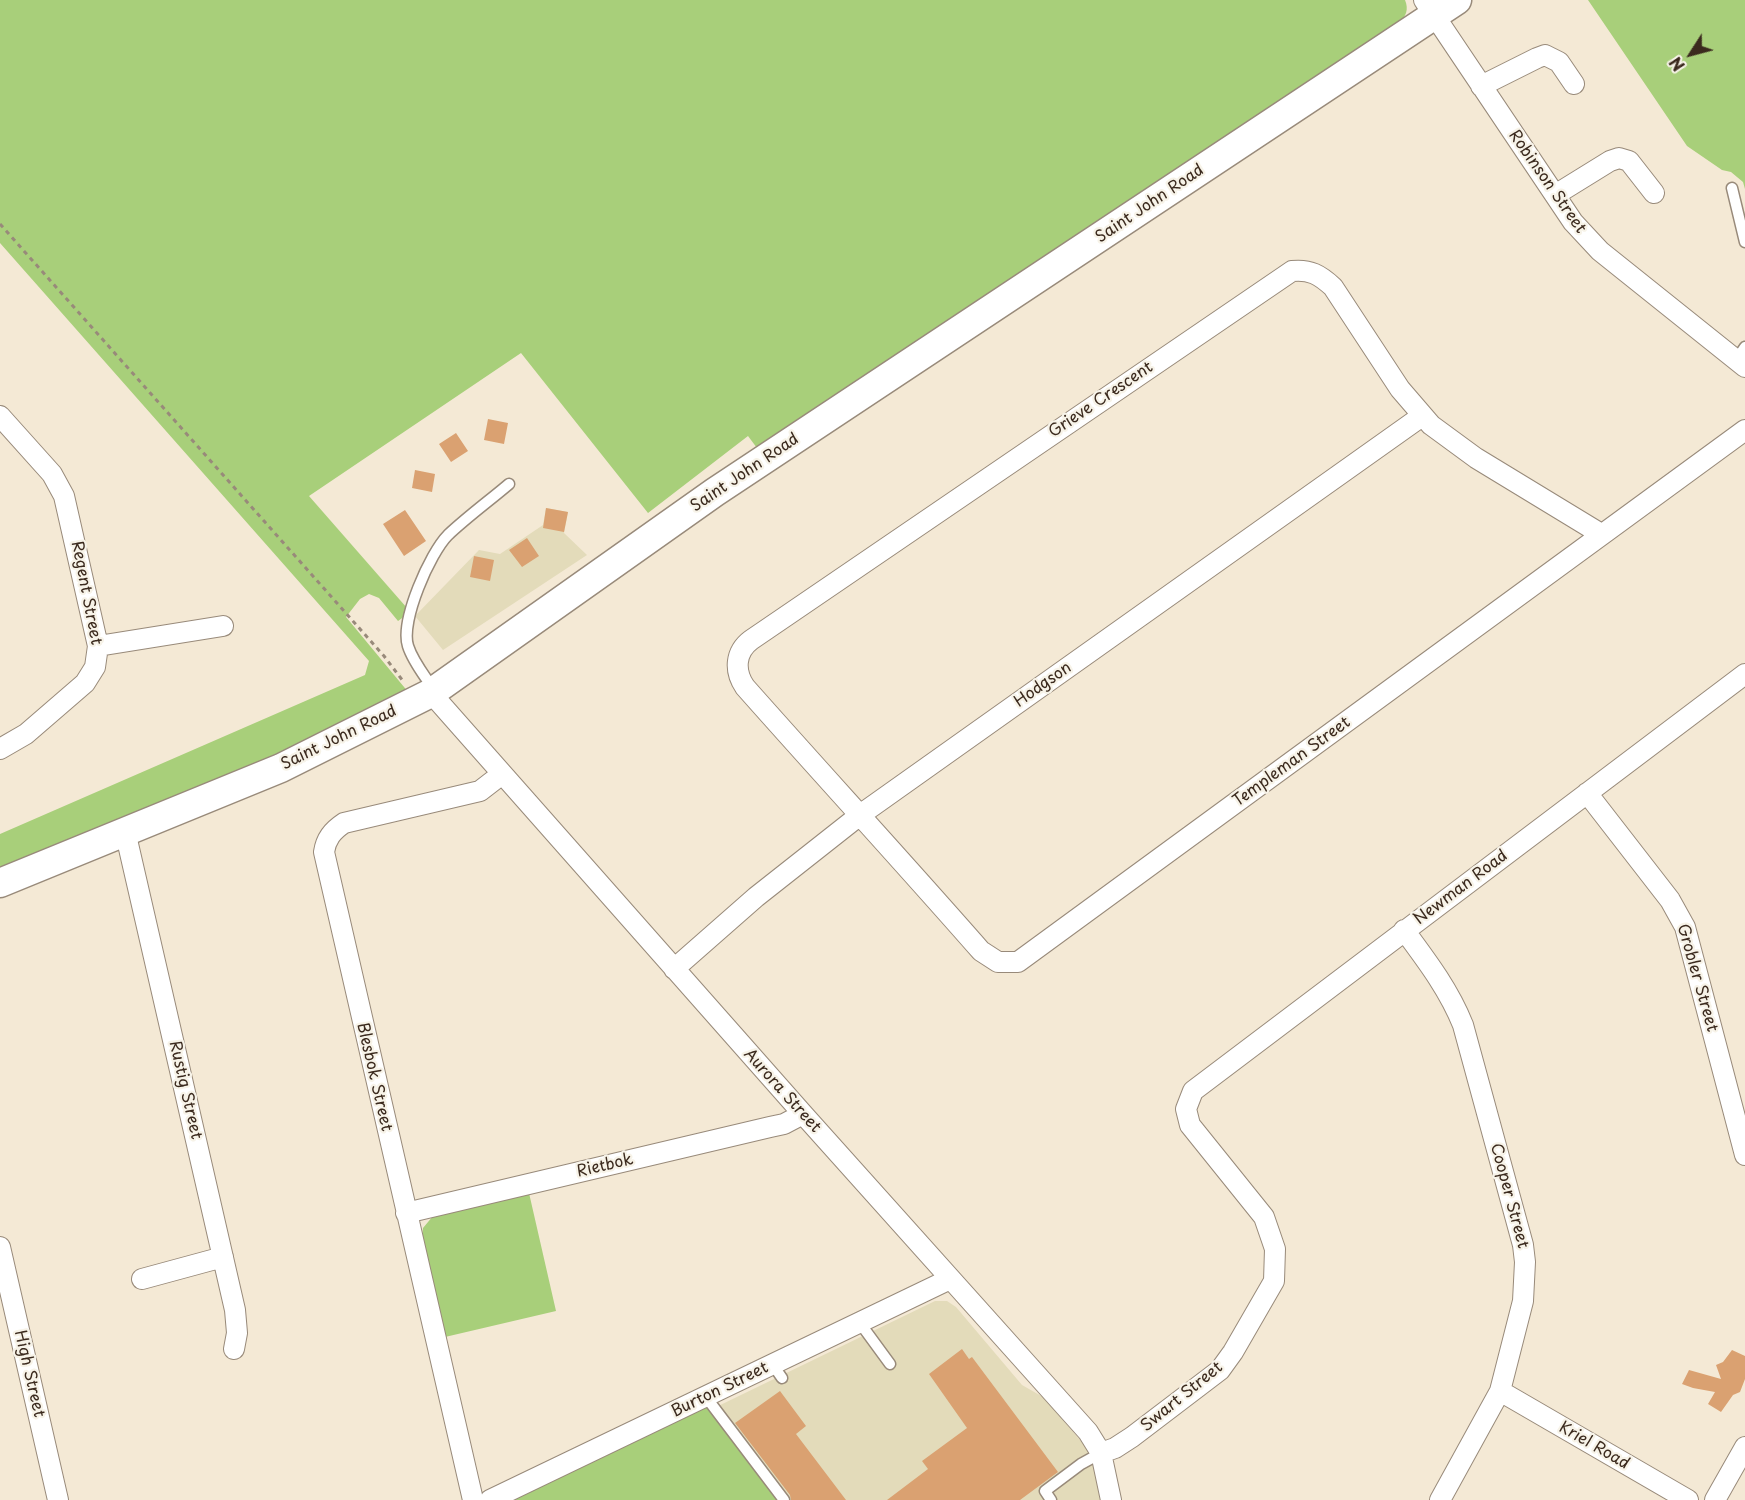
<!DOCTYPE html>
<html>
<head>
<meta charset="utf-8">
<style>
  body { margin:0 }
  #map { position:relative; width:1745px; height:1500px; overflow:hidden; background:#f4e9d5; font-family:"Playpen Sans",sans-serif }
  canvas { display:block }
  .north { position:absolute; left:1661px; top:24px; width:60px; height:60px; -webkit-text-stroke:4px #f7f3e8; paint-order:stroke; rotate:234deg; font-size:16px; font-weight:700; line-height:24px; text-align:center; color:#3b2a1e }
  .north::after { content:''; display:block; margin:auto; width:21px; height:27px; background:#3b2a1e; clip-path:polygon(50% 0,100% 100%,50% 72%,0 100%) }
</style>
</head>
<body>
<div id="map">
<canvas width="1745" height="1500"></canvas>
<div class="north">N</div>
</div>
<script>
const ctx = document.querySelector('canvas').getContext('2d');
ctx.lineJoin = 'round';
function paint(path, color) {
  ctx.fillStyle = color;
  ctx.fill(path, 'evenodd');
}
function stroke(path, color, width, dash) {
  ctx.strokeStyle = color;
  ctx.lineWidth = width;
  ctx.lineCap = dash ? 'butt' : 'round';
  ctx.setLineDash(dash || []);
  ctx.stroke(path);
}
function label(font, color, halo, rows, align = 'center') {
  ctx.font = font + ' "Playpen Sans",sans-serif';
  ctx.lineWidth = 4.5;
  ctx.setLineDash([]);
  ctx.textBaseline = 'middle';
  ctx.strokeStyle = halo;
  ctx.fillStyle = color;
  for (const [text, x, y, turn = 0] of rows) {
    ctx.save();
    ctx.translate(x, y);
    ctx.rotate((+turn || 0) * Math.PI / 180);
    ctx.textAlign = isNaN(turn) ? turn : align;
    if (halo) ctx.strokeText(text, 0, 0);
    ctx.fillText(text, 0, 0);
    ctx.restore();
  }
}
paint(new Path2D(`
  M546,508L568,512L564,533L587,555L443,650L415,616L479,550L500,554L543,525Z
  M935,1301H947L956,1307L1022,1385L1043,1397L1086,1447L1094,1468L1100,1500H777L710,1410Z`), '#e3dbba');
paint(new Path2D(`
  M0,0H1405C1409,10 1406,16 1399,23L760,452L748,436L648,513L521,353L309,496L407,608L405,616L398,621L379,598L369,594L360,599L346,617L409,693L326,735L0,872V834L365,675L369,661L0,243Z
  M1588,0H1745V189L1743,182L1731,172L1722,170L1687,146Z
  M529,1193L556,1311L445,1337L422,1238L423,1228L433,1216Z
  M707,1407L777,1500H512Z`), '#a8cf7a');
paint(new Path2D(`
  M488,419L508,423L504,444L484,440Z
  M456,433L468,451L451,462L439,444Z
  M415,470L435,474L432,492L412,488Z
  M546,508L568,512L564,532L543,528Z
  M405,510L426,541L404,556L383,524Z
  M527,538L539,556L522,567L509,550Z
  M474,556L494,560L490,581L470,577Z
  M962,1349L969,1359L972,1357L1058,1472L1020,1500H887L928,1469L922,1461L967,1428L929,1374Z
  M1732,1350L1745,1356V1379L1740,1392L1733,1395L1721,1412L1708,1404L1715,1392L1693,1388L1682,1384L1689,1370L1721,1379L1716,1365L1723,1362Z
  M780,1391L806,1426L796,1434L846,1500H791L790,1495L735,1423Z`), '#daa171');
const lane = new Path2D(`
  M1732,188L1745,242
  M1736,360L1745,347
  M434,690C425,676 413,662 408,646C400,621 430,553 448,535C467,517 489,501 509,484
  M860,1323L890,1364
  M773,1365L782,1378
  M706,1397L784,1500
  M1051,1500L1045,1491L1081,1464L1101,1453`);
const street = new Path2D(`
  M1424,0L1573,222L1600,251L1745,367
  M1481,86L1537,58L1545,55L1559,62L1574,84
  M1555,195L1610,161L1619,158L1629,161L1654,193
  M0,416L52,474L64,496L98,646L95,667L85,683L26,734L0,749
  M1601,534L1476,458L1431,425L1400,389L1333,287C1320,275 1310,269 1292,271L751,640C735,652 734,671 745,687C823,775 903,862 981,951L998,962H1018L1745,430
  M98,646L223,626
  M431,693L803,1114L1088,1432L1101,1453L1111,1500
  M1587,793L1670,900L1685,927L1745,1155
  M125,831L235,1310L237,1333L234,1349
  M1404,930C1427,961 1449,990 1463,1025L1523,1245L1525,1262L1523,1301L1500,1391L1440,1500
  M674,969L756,897L860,815L1422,416
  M406,1213L770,1127L784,1124L803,1114
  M0,1247L58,1500
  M142,1279L223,1257
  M1500,1391L1688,1500
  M1101,1453L1115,1448L1132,1437L1220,1370L1233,1352L1274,1281L1275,1249L1264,1217L1190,1125L1186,1109L1193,1091L1745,674
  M473,1500L324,852C326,839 332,831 344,823L480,791L502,774
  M490,1500L950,1279
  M1715,1500L1745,1447`);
const secondary = new Path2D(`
  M0,883L281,768L431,693L715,492L1457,0`);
stroke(lane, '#988a7a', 13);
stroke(street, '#988a7a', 22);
stroke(secondary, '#988a7a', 31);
stroke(new Path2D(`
  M0,224L384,656L403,681`), '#988a7a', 3, [4.5, 4.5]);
stroke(lane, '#fff', 10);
stroke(street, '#fff', 20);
stroke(secondary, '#fff', 28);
label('16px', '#3b2a1e', '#f7f3e8', [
  ["Robinson Street",1547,182,55],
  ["Saint John Road",1150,204,-34],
  ["Grieve Crescent",1101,400,-34],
  ["Saint John Road",745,473,-34],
  ["Regent Street",86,593,79],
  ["Hodgson",1043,685,-35],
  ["Saint John Road",339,738,-26],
  ["Templeman Street",1292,762,-36],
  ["Newman Road",1461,888,-37],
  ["Grobler Street",1697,978,74],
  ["Blesbok Street",374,1077,77],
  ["Rustig Street",185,1090,77],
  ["Aurora Street",782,1091,48],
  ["Rietbok",605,1166,-13],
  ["Cooper Street",1509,1196,75],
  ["High Street",29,1374,77],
  ["Burton Street",720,1390,-26],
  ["Swart Street",1182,1397,-39],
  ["Kriel Road",1594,1446,30]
]);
</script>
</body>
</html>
